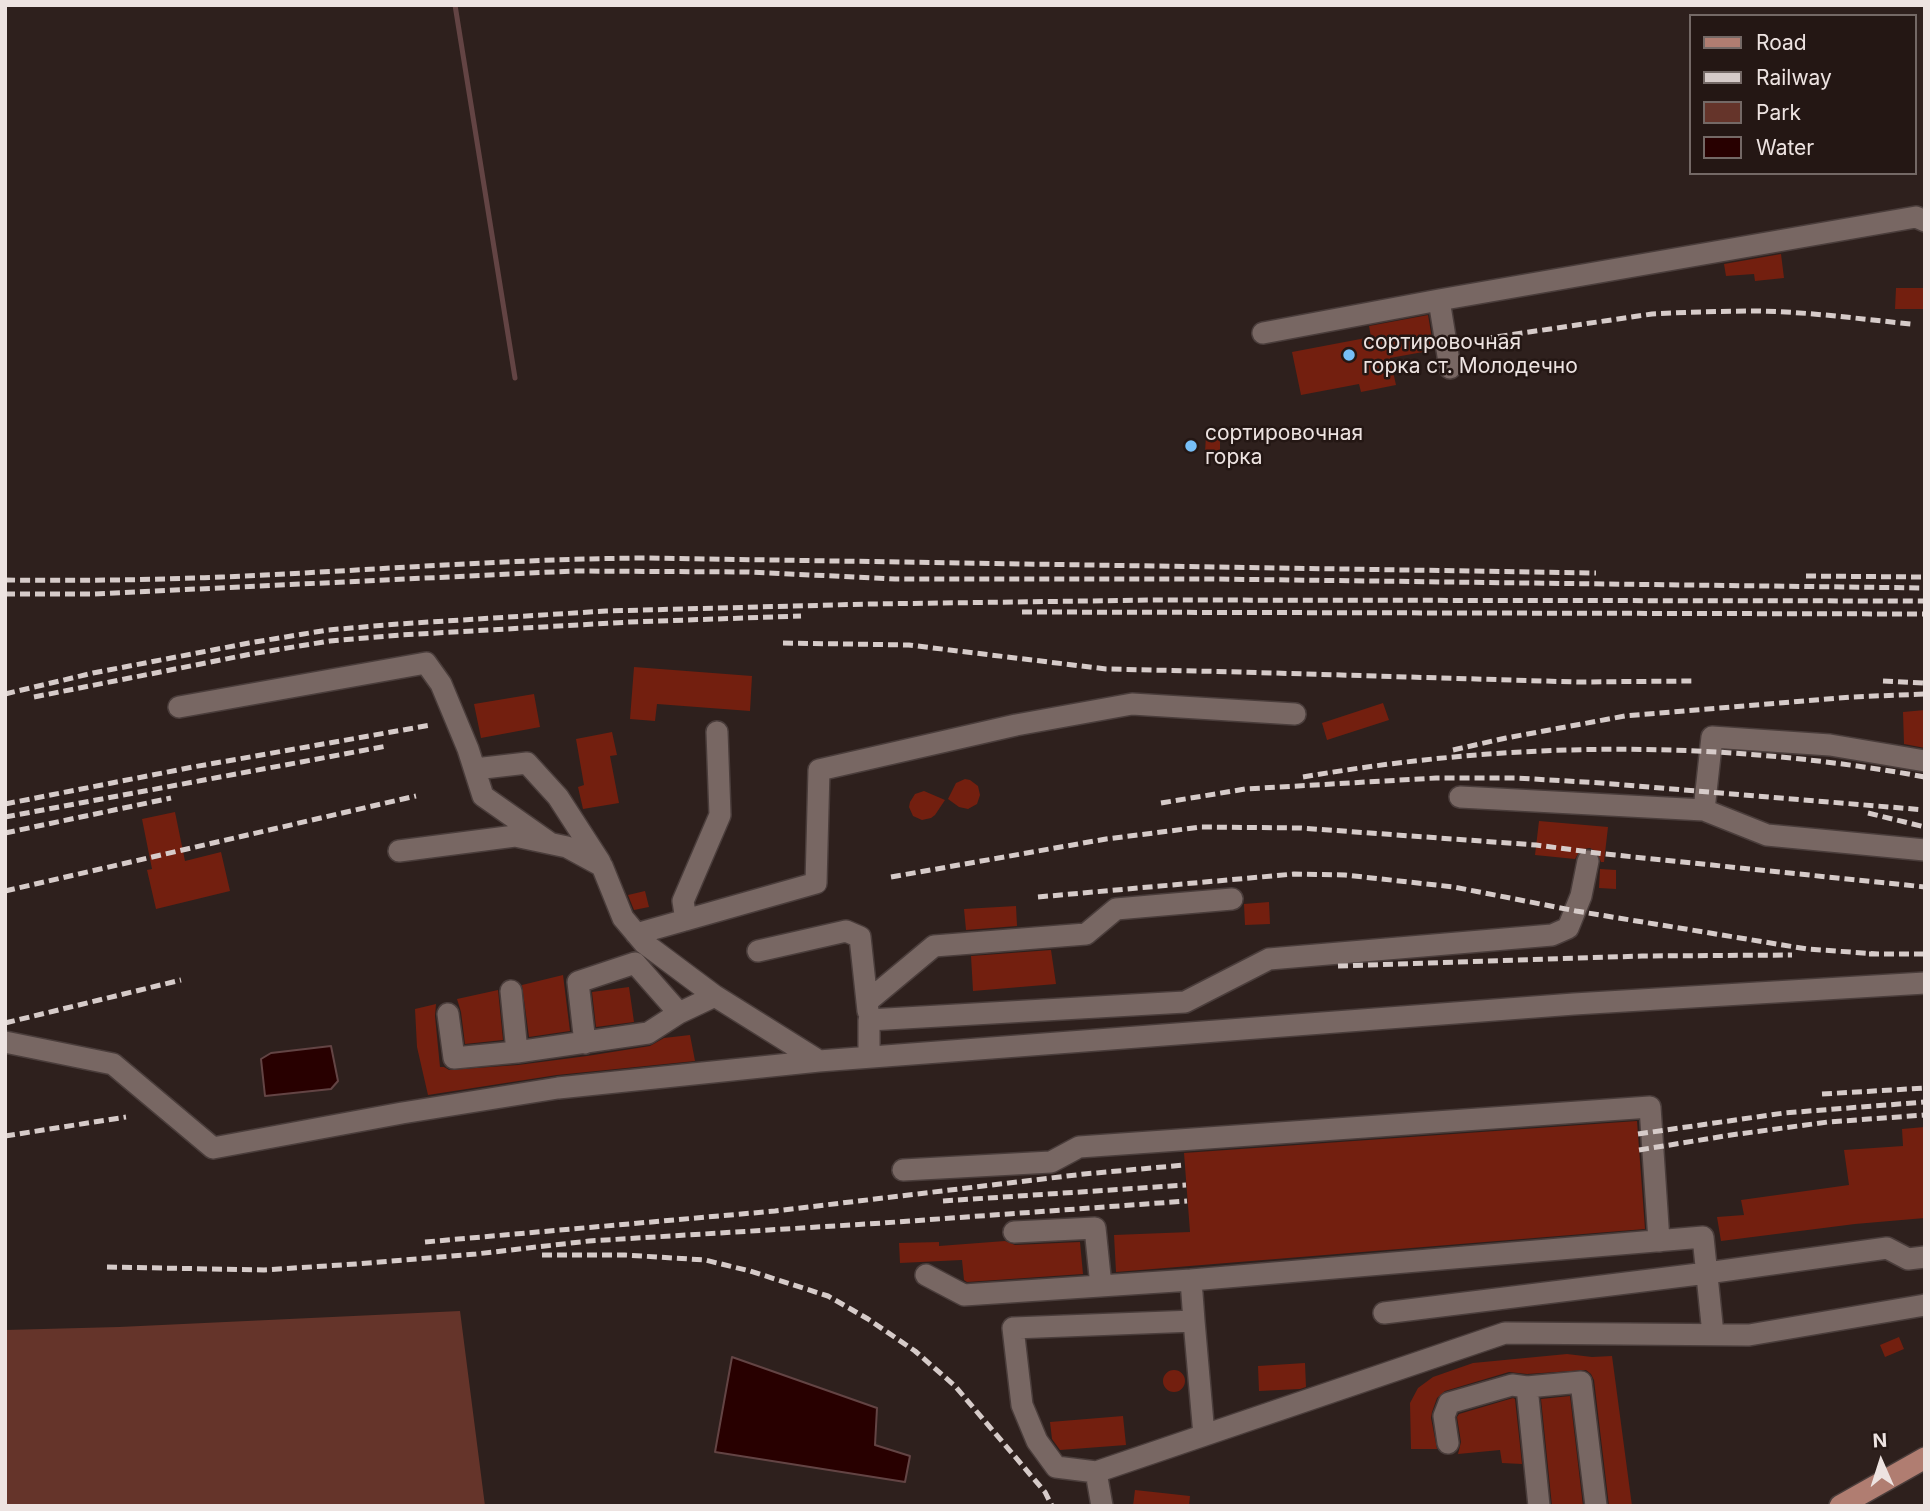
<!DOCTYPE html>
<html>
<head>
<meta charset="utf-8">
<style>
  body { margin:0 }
  #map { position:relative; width:1930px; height:1511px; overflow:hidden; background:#2e201d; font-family:Inter,sans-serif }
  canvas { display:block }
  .frame { position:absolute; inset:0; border:7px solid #ede3e1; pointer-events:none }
  .legend { position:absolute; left:1689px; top:14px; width:228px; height:161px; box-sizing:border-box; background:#241714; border:2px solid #746966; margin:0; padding:9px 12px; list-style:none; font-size:21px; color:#ede3e1 }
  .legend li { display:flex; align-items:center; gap:14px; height:35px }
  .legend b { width:35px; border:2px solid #746966 }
  .north { position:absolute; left:1846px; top:1427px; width:70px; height:70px; -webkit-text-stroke:5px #241714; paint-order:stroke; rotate:357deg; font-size:19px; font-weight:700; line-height:28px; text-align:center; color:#ede3e1 }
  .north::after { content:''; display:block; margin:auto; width:24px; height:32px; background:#ede3e1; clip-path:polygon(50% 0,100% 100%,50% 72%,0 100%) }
</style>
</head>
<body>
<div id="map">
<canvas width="1930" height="1511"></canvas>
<div class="frame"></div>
<ul class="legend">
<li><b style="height:9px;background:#b07d71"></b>Road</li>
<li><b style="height:9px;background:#d6cbc9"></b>Railway</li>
<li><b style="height:19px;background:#65342a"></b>Park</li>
<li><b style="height:19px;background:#280000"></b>Water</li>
</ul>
<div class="north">N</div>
</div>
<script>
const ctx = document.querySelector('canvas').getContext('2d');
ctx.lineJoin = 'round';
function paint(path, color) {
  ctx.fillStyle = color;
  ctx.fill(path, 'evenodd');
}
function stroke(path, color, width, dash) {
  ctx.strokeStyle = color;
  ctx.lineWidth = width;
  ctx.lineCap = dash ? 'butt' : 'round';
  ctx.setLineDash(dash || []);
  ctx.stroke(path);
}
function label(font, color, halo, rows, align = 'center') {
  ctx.font = font + ' Inter,sans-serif';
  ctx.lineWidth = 5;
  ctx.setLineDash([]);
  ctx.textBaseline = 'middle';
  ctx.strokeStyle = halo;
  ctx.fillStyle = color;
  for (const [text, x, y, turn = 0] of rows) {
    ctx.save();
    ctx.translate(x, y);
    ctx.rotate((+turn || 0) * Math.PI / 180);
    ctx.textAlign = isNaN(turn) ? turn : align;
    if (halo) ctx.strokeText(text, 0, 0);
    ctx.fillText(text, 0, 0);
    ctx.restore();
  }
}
paint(new Path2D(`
  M460,1311L485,1506H5V1330L119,1327Z`), '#65342a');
const water = new Path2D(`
  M331,1046L338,1081L331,1089L265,1096L261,1059L271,1053Z
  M732,1357L877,1408L875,1445L910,1456L905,1482L715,1452Z`);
paint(water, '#280000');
stroke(water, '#634444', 2);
stroke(new Path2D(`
  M455,5L515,378`), '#634444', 5);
paint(new Path2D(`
  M1781,254L1784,278L1755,281L1754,274L1726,276L1724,264Z
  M1896,288H1925V309H1895Z
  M1428,315L1434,350L1390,358L1396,385L1361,392L1359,384L1301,395L1292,352L1371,337L1369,326Z
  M1206,435H1220V452L1205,453Z
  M634,667L752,676L750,711L657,704L655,721L630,719Z
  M534,694L540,727L481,738L474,704Z
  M1383,703L1389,720L1327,740L1322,723Z
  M1925,710V748L1904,744L1903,712Z
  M612,732L617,755L610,756L619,803L583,809L578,787L584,785L576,739Z
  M965,779L970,780L978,786L980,795L977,804L968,809L959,807L948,799L956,783Z
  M924,791L945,800L935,815L931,818L922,820L913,816L909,807L910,802L915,794Z
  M175,812L185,861L221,852L230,891L156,909L147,870L152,869L142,819Z
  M1539,821L1608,827L1604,862H1601L1597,852L1590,848L1583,849L1579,852L1575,859L1535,855Z
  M1600,869L1616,870V889L1599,888Z
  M645,891L649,907L634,910L628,895Z
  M1269,902L1270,924L1245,925L1244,904Z
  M1016,906L1017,926L966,930L964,909Z
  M1051,950L1056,984L973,991L971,956Z
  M563,975L570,1031L529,1037L522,985Z
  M629,987L634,1022L596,1027L592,992Z
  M498,990L503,1040L465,1044L461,1012L457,999Z
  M436,1004L435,1016L440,1067H444L449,1070L518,1065L587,1056L650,1046L664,1038L690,1035L695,1061L557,1075L428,1095L417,1047L415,1009Z
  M1637,1121L1645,1229L1116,1272L1114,1235L1190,1232L1184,1153Z
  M1925,1127V1218L1855,1224L1721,1241L1717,1217L1744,1215L1741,1200L1849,1185L1844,1150L1903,1146L1902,1129Z
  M1005,1241L1015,1245L1080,1242L1083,1274L967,1282L964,1280L962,1260L900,1263L899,1243L939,1242V1246Z
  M1899,1337L1904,1349L1885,1357L1880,1345Z
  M1567,1354L1592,1357L1612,1356L1632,1506H1609L1594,1380L1591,1374L1586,1370L1527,1374L1509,1372L1445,1391L1437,1398L1432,1412L1431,1418L1437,1449H1411L1410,1403L1418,1388L1433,1377L1473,1363Z
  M1305,1363L1306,1387L1300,1389L1259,1391L1258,1366Z
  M1163 1381a11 11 0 1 1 22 0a11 11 0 1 1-22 0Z
  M1570,1396L1583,1506H1552L1541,1399Z
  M1513,1398L1515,1399L1522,1464L1502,1463L1500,1450L1458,1454L1461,1442L1457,1417L1459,1414Z
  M1123,1416L1126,1445L1060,1450L1052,1439L1050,1422Z
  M1135,1490L1190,1496L1189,1506H1133Z`), '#731f0f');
const minor = new Path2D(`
  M1439,300L1450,368
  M1263,333L1439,300L1916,217L1925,221
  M179,707L426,663L441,684L468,749L483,796L550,843
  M475,769L527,763L558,797L600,862
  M1460,797L1704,810L1767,835L1925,850
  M1704,810L1712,737L1830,745L1925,761
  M399,851L515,836L567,847L602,866L623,918L644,943L715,996
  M686,920L683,901L720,815L717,732
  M636,934L816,883L819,770L1016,725L1132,704L1295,714
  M758,951L846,931L860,937L868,1011
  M511,991L517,1052
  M868,1001L934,946L1086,934L1116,909L1232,899
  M448,1014L454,1058L517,1052L648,1033L679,1013L715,996L819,1061L1574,1004L1925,983
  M5,1042L113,1064L213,1148L402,1113L558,1088L819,1061
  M585,1043L578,982L635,963L679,1013
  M869,1057V1020L1185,1002L1269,959L1552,935L1568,928L1581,896L1588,861
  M903,1170L1051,1162L1079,1147L1650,1107L1659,1241
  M1014,1232L1095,1228L1101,1286
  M926,1275L964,1295L1191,1280
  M1384,1313L1707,1273L1887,1248L1908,1259L1925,1257
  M1194,1321L1191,1280L1703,1237L1713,1334
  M1527,1387L1539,1506
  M1448,1443L1444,1416L1449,1403L1512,1385L1527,1387L1581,1382L1596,1506
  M1096,1472L1056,1467L1037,1441L1022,1405L1013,1328L1194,1321L1204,1435
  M1102,1506L1096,1472L1505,1333L1749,1335L1925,1305`);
const major = new Path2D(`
  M1840,1506L1925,1458`);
stroke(minor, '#4a3d3b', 24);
stroke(major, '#4a3d3b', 24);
stroke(minor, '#786763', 21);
stroke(major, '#b07d71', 21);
stroke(new Path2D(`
  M1468,341L1652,314C1688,312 1724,311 1760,311C1810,312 1860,319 1911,324
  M1806,576L1925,577
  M5,580C78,581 150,580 222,577C363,571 504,559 646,558L1596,573
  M5,594H93L573,571L749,572L895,579H1211L1925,588
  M1022,612L1925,614
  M783,643L909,645L1106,669L1240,672L1577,682L1692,681
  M1883,681L1925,683
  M5,694L93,673L249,643L328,630L398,624L606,611L871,604L1156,600L1925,601
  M34,697L251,654L330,641L401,635L630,622L801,616
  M1453,750L1506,738L1625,716L1851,697L1925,694
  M1303,777C1512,741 1716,739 1925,777
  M1161,803L1245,789L1436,778H1516L1601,783L1925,810
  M5,804L193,767L431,725
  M1868,813L1925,827
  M5,817L387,746
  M5,833L171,798
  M891,877L1106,839L1201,827L1301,828L1536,845L1605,854L1925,887
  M5,891L416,796
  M1038,897L1294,874L1345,875L1454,887L1576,911L1807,949L1878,954
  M1869,954H1925
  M1338,966L1642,956L1792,955
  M5,1023L181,980
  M1822,1094L1925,1088
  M1638,1134L1784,1113L1925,1102
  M5,1136L126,1117
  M1639,1150L1731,1135L1828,1122L1925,1115
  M943,1201L1186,1185
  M425,1242L775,1211L1084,1174L1185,1165
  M542,1255H625L705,1260L750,1271L828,1296L868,1319L915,1351L955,1386L1045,1492L1052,1506
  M107,1267L264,1270L356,1264L476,1254L589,1241L883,1223L1187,1201`), '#d6cbc9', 5, [10, 5]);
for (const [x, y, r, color] of [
  [1349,355,7,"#77bff7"],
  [1191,446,7,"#77bff7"]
]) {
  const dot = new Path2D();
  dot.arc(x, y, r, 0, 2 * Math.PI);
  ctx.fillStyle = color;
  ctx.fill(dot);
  stroke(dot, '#241714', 2.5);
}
label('21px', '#ede3e1', '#241714', [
  ["сортировочная",1363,343],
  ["горка ст. Молодечно",1363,367],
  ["сортировочная",1205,434],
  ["горка",1205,458]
], 'left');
</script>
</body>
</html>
